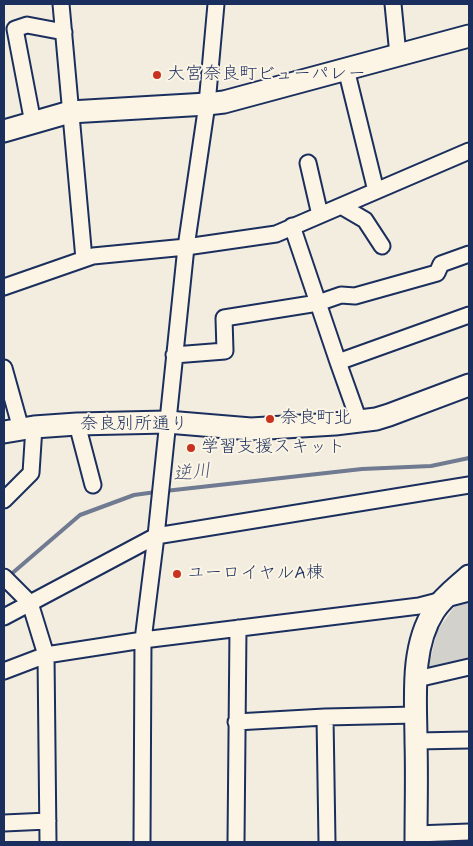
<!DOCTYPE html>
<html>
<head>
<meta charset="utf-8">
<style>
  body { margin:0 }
  #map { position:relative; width:473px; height:846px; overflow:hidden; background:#f3ede0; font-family:Mynerve,sans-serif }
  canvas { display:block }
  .frame { position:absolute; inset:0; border:5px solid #1b2f5e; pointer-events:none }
</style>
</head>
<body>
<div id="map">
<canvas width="473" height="846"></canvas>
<div class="frame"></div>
</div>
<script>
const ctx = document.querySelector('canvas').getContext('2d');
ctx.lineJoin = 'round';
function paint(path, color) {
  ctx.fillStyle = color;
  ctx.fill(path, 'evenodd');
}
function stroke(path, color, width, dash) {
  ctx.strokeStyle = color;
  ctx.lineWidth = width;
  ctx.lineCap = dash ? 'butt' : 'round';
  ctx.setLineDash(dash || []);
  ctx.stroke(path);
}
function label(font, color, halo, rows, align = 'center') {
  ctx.font = font + ' Mynerve,"Klee One",sans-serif';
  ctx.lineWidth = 4;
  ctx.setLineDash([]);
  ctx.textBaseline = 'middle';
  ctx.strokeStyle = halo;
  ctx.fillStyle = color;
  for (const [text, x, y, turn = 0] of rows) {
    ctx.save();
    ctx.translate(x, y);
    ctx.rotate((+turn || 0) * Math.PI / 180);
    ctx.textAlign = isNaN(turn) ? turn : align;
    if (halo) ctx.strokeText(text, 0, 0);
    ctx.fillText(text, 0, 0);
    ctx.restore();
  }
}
paint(new Path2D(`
  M469,601V662L428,670L437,631L455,606Z`), '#d3d1cc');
stroke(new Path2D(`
  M165,491L362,469L431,466L469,458
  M9,576L80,515L134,495L156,492`), '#707a91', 4);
const street = new Path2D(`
  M61,4L84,259
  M393,4L398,55
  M346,69L376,191
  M33,123L15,29L27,25L64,32
  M308,163L320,215
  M341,206L365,220L382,246
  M292,226L338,362L359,421
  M4,287L93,256L186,247L276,234L469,151
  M174,355L225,351L224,318L318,303L341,295L355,296L437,273L441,264L469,254
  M338,362L469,315
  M4,368L21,429
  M77,424L93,485
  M4,500L31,473L34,427
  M4,577L30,603L46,655L48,842
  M4,617L156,536L469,485
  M4,671L46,655L143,640L419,606L469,593
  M417,679L469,667
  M325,717L327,842
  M236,722L325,717L416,715
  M416,741L469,740
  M4,823L48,821
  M416,834L469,832
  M142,842L143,640L156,536L186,247L207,104L216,4
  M236,842L238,628`);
const secondary = new Path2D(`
  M4,131L70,112L207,104L224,102L469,36
  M4,432L34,427L77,424L167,422L251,429L335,424L376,419L389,415L469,385
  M416,842C416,809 417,776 416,742C416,700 410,648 434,611C443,597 457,587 469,576`);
stroke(street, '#1b2f5e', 19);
stroke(secondary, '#1b2f5e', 25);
stroke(street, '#fcf5e5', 15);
stroke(secondary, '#fcf5e5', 21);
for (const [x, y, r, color] of [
  [157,75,5,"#c8321e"],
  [270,419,5,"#c8321e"],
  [191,448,5,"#c8321e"],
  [177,574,5,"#c8321e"]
]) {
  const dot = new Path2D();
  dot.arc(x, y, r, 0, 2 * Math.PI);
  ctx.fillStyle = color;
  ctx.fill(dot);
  stroke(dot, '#fcf5e5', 2);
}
label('18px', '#1b2f5e', '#fcf5e5', [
  ["大宮奈良町ビューパレー",167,75],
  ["奈良町北",280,419],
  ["学習支援スキット",201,448],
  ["ユーロイヤルA棟",187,574]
], 'left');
label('18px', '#1b2f5e', '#fcf5e5', [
  ["奈良別所通り",134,425]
]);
label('italic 19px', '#465478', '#fcf5e5', [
  ["逆川",192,474,-6]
]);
</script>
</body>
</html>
